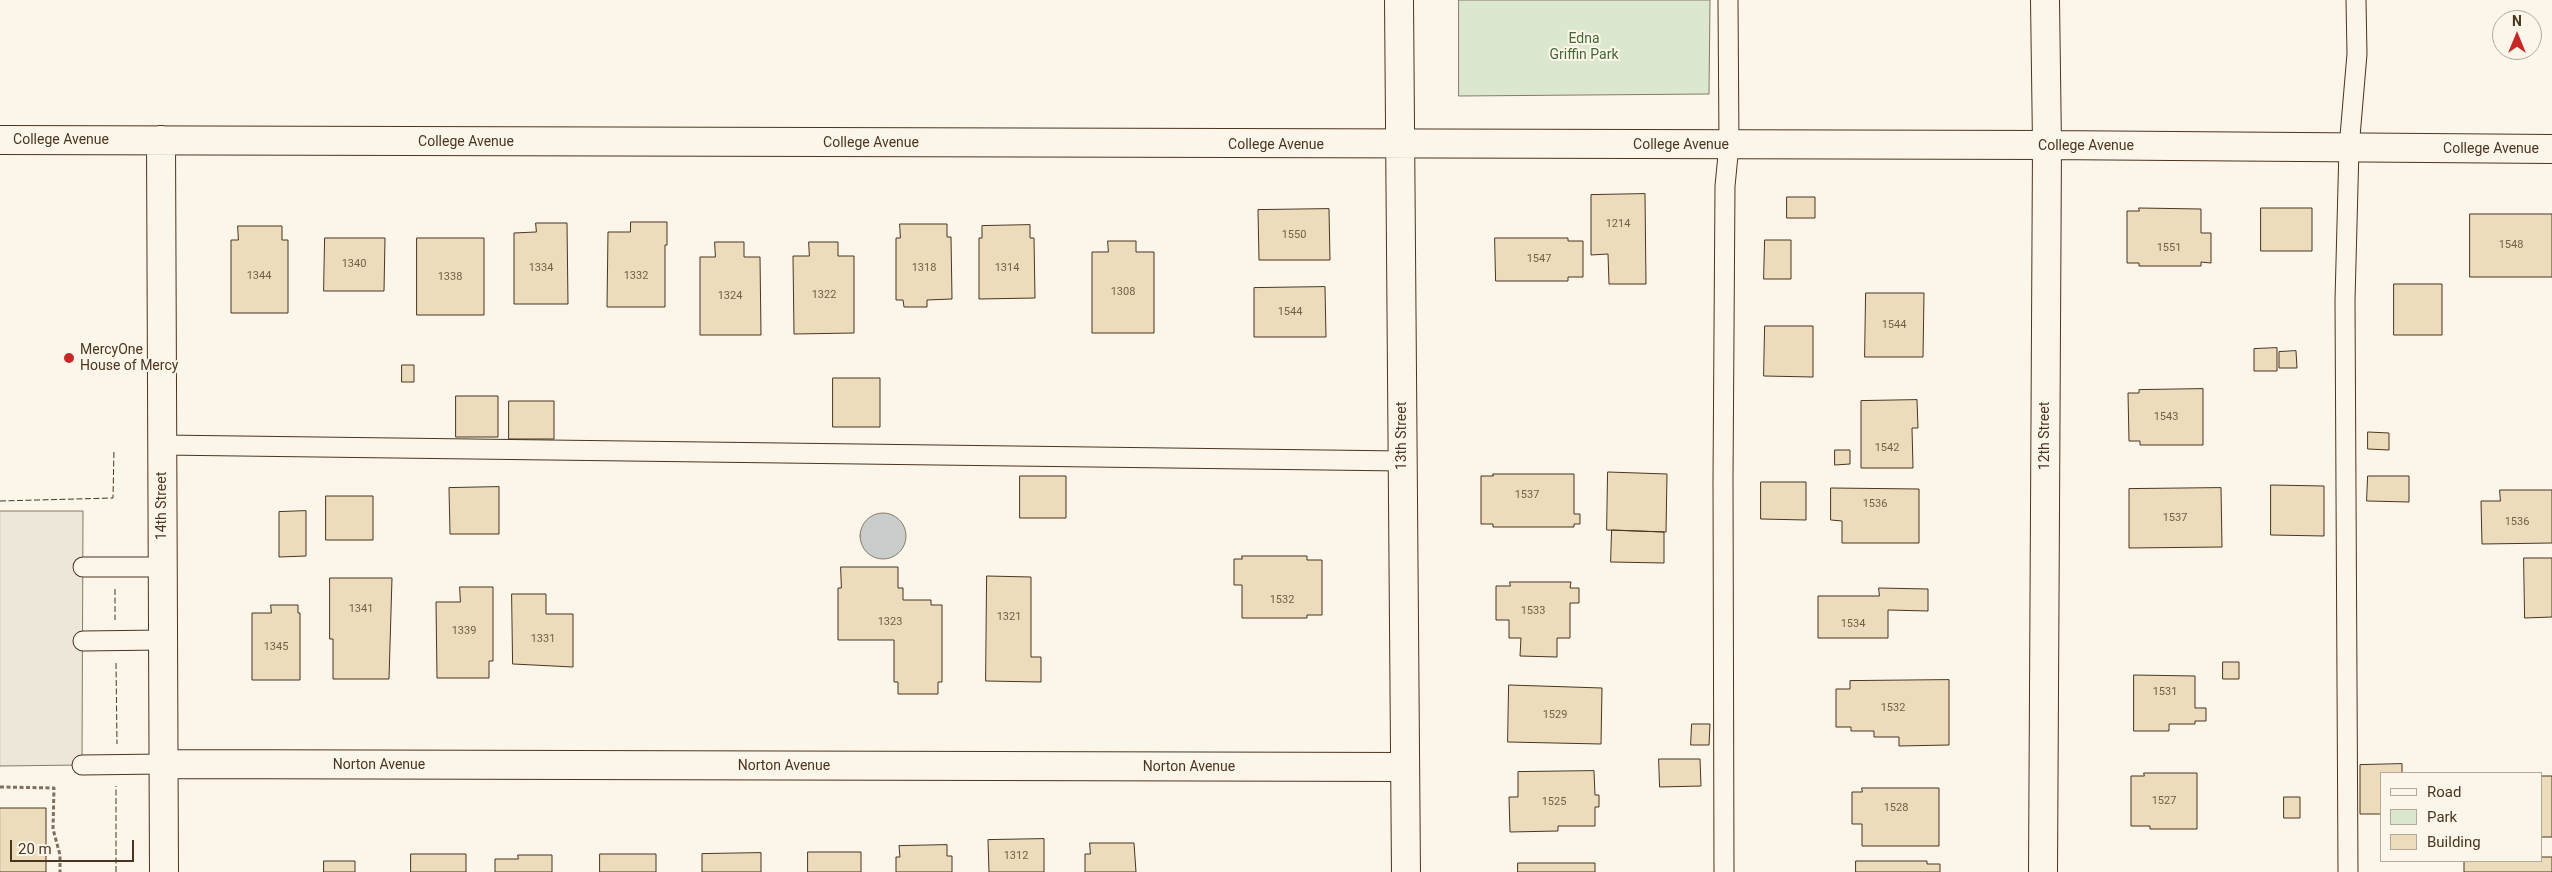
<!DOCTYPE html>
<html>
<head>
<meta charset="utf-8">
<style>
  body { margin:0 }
  #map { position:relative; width:2552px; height:872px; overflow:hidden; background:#fbf6e9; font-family:Roboto,sans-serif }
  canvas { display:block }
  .legend { position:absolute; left:2380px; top:772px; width:162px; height:90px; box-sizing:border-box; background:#fbf6e9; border:1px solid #b4a999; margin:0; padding:6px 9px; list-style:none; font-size:15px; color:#4a3520 }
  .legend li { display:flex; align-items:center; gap:10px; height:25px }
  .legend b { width:25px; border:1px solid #b4a999 }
  .north { position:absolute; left:2492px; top:10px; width:50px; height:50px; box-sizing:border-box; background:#fbf6e9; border:1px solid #b4a999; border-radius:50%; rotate:0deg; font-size:14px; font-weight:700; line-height:20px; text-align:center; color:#4a3520 }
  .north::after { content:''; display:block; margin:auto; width:18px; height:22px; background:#c62828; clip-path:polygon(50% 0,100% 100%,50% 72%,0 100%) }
  .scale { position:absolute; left:10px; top:840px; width:124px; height:22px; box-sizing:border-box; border:2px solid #4a3520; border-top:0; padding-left:6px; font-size:15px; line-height:18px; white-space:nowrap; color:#4a3520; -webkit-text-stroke:4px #fbf6e9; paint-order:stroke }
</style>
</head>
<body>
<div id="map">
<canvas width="2552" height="872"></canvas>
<ul class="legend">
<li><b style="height:6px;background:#fbf6e9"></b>Road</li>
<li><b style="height:14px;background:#dce7d0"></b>Park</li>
<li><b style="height:14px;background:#ecdcbc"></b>Building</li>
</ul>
<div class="north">N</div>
<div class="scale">20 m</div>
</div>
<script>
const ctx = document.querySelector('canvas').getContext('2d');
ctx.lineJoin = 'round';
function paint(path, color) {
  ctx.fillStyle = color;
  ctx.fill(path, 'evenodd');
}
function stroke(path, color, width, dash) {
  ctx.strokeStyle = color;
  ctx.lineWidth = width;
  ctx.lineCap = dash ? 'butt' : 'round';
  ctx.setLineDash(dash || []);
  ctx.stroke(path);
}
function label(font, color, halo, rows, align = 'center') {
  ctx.font = font + ' Roboto,sans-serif';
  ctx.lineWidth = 4;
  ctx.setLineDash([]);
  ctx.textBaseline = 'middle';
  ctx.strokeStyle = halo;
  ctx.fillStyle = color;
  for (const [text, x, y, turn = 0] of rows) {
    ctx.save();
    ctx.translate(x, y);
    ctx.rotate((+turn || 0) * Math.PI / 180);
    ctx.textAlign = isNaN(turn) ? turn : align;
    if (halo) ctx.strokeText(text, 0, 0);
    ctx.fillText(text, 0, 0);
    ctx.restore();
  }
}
const green = new Path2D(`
  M1459,0H1710L1709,94L1459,96Z`);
paint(green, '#dce7d0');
stroke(green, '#887966', 1);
const parking = new Path2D(`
  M0,511H83L82,765L0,766Z`);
paint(parking, '#ede7d9');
stroke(parking, '#887966', 1);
const water = new Path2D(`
  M860 536a23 23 0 1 1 46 0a23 23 0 1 1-46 0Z`);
paint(water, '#c9cecd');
stroke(water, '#887966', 1);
const building = new Path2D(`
  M1645,194L1646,284H1609L1608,254L1591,255V195Z
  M1787,197H1815V218H1787Z
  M2139,208L2201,209V233H2211V263L2201,262V266H2139V263H2127V211H2139Z
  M2261,208H2312V251H2261Z
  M1329,209L1330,260H1259L1258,210Z
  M2470,214H2552V277H2470Z
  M631,222H667V245H665V307H607L608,232H630Z
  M536,223H567L568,304H514V233L536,232Z
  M900,224H947V237H951L952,299L927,300V307H904L903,300H896V238H900Z
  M1030,225V238H1034L1035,298L979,299V238H982V226Z
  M238,226H282V240H288V313H231V240H238Z
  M325,238H385L384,291H324Z
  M417,238H484V315H417Z
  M1495,238H1568V241H1583V277H1568V281H1496Z
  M1765,240H1791V279H1764Z
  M1108,241H1136V252H1154V333H1092V252H1108Z
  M715,242H744V257H760L761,335H700V257H715Z
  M809,242H838V256H854V333L794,334L793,256H809Z
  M2394,284H2442V335H2394Z
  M1325,287L1326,337H1254V288Z
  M1866,293H1924L1923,357H1865Z
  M1765,326H1813V377L1764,376Z
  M2277,348V371H2254V349Z
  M2296,351L2297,368H2279V352Z
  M402,365H414V382H402Z
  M833,378H880V427H833Z
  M2203,389V445H2140V441H2129L2128,393H2139V390Z
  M456,396H498V437H456Z
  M1917,400L1918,428H1912L1913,468H1861V401Z
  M509,401H554V439H509Z
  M2368,432L2389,433V450L2368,449Z
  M1835,450H1850V464L1835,465Z
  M1608,472L1667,474L1666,532L1607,530Z
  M1493,474H1574V514H1580V524H1574V527H1493V524H1481V476H1493Z
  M1020,476H1066V518H1020Z
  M2368,476H2409V502L2367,501Z
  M1761,482H1806V520L1761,519Z
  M2271,485L2324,486V536L2271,535Z
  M499,487V534H450L449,488Z
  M1831,488L1919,489V543H1842V521L1831,520Z
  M2221,488L2222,547L2129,548V489Z
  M2500,490H2552V543L2482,544L2481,501H2500Z
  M326,496H373V540H326Z
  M306,511V556L279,557V512Z
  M1612,530L1664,532V563L1611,562Z
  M1242,556H1307V560H1322V615H1307V618H1242V585H1234V559H1242Z
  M2524,558H2552V617L2525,618Z
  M841,567H898V588H903V600H931V605H942V682H938V694H898V682H894V640H838V588H841Z
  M987,576L1031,577V657H1041V682L986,681Z
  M330,578H392L389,679H333V639H330Z
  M1510,582H1571L1570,588H1579V603H1570V638H1557V657L1520,656L1521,638H1509V620H1496V586H1510Z
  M460,587H493V661H489V678H437L436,602H460Z
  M1879,588L1928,589V611L1888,610V638H1818V596H1879Z
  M512,594H546V614H573V667L513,664Z
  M271,605H298V613H300V680H252V613H271Z
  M2223,662H2239V679H2223Z
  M2134,675L2195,676V708H2206V721H2195V724H2169V731H2134Z
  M1949,680V745L1899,746V737H1874V731H1851V727H1836V689H1850V681Z
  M1509,685L1602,688L1601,744L1508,742Z
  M1692,724H1710L1709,745H1691Z
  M1659,759H1700L1701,786L1660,787Z
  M2402,764V773H2381V814H2360V765Z
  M1594,771L1595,795H1599V807H1595V826H1558V831L1510,832L1509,797H1518V772Z
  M2144,773H2197V829H2150V826H2131V776H2144Z
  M2541,776H2552V837H2541Z
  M1862,788H1939V846H1862V824H1852V792H1862Z
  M2284,797H2300V818H2284Z
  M0,808H46V872H0Z
  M1044,839V872H989L988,840Z
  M1090,843H1134L1136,872H1085V854H1090Z
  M947,845V856H952V872H896V857H900L899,846Z
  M808,852H861V872H808Z
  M761,853V872H702V854Z
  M411,854H466V872H411Z
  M600,854H656V872H600Z
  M518,855H552V872H495V859H518Z
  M2541,857H2552V872H2464V861H2541Z
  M324,861H355V872H324Z
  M1856,861H1927V864H1940V872H1856Z
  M1518,863H1595V872H1518Z`);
paint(building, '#ecdcbc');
stroke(building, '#4a3520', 1);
const service = new Path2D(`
  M162,445L1402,461
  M83,567H162
  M83,641L162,640
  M82,765L163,764
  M1724,872L1723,479L1725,186L1729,145L1728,0
  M2348,872L2345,300L2349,148L2357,54L2356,0`);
const minor = new Path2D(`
  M1399,0L1406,872
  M0,140L2047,145L2552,149
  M161,140L164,872
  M163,764L1405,767
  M2043,872L2047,145L2045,0`);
stroke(service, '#4a3520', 21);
stroke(minor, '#4a3520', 30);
stroke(new Path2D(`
  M0,787L54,788L53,829L60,855V872`), '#7f6f5c', 3, [4, 2.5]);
stroke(service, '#fbf6e9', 19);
stroke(minor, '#fbf6e9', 28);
stroke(new Path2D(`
  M0,501L113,498L114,450
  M115,589V620
  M116,663L117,744
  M116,872V786`), '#4a3520', 1, [6, 2.5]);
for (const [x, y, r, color] of [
  [69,358,6,"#c62828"]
]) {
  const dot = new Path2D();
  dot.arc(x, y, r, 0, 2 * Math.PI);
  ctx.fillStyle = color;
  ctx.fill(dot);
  stroke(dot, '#fbf6e9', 2);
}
label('11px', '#725f47', null, [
  ["1214",1618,224],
  ["1550",1294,235],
  ["1548",2511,245],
  ["1551",2169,248],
  ["1547",1539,259],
  ["1340",354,264],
  ["1334",541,268],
  ["1318",924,268],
  ["1314",1007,268],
  ["1344",259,276],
  ["1332",636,276],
  ["1338",450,277],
  ["1308",1123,292],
  ["1322",824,295],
  ["1324",730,296],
  ["1544",1290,312],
  ["1544",1894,325],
  ["1543",2166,417],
  ["1542",1887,448],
  ["1537",1527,495],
  ["1536",1875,504],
  ["1537",2175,518],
  ["1536",2517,522],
  ["1532",1282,600],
  ["1341",361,609],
  ["1533",1533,611],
  ["1321",1009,617],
  ["1323",890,622],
  ["1534",1853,624],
  ["1339",464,631],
  ["1331",543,639],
  ["1345",276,647],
  ["1531",2165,692],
  ["1532",1893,708],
  ["1529",1555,715],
  ["1527",2164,801],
  ["1525",1554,802],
  ["1528",1896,808],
  ["1312",1016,856]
]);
label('14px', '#436837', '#fbf6e9', [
  ["Edna",1584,39],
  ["Griffin Park",1584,55]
]);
label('14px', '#4a3520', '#fbf6e9', [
  ["College Avenue",61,140],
  ["College Avenue",466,142],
  ["College Avenue",871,143],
  ["College Avenue",1276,145],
  ["College Avenue",1681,145],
  ["College Avenue",2086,146],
  ["College Avenue",2491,149],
  ["13th Street",1402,436,-90],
  ["12th Street",2045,436,-90],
  ["14th Street",162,506,-90],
  ["Norton Avenue",379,765],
  ["Norton Avenue",784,766],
  ["Norton Avenue",1189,767]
]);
label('14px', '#4a3520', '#fbf6e9', [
  ["MercyOne",80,350],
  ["House of Mercy",80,366]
], 'left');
</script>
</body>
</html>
